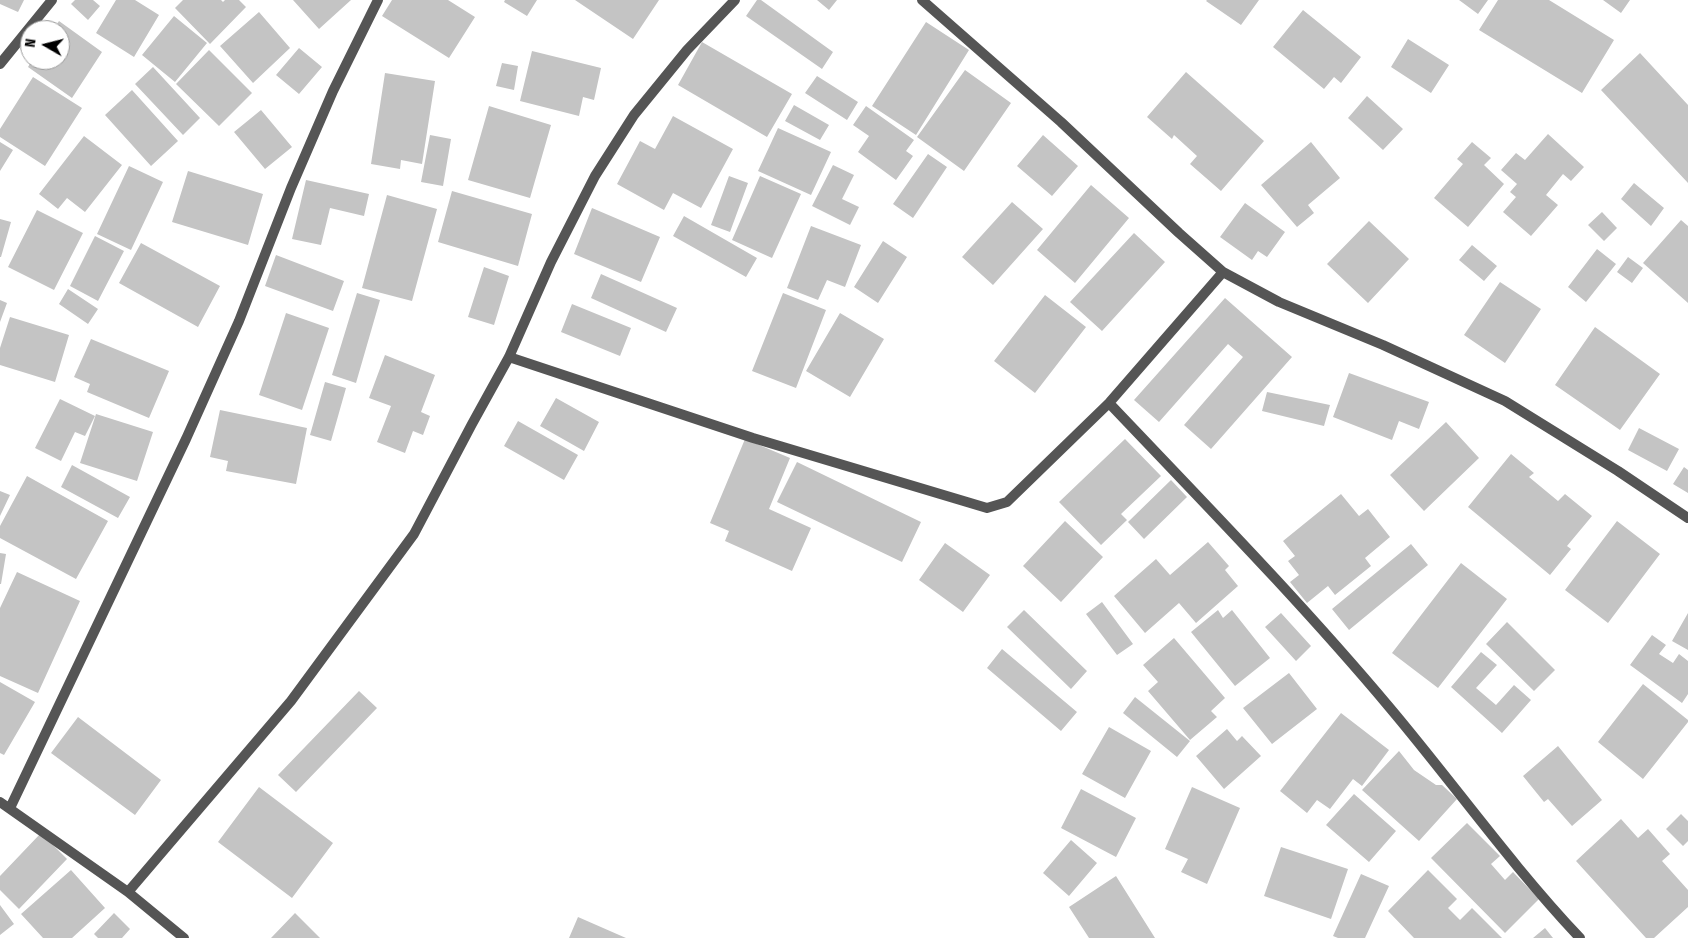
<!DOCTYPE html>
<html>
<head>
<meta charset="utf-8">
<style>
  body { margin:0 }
  #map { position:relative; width:1688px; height:938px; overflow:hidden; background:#fff; font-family:"Fira Sans Condensed",sans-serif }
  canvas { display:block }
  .north { position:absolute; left:20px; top:20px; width:50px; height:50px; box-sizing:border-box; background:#fff; border:1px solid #999; border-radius:50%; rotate:278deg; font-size:14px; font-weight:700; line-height:20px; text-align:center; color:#000 }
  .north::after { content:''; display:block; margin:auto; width:18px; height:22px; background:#000; clip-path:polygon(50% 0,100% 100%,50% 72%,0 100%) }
</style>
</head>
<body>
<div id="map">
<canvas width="1688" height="938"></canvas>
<div class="north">N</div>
</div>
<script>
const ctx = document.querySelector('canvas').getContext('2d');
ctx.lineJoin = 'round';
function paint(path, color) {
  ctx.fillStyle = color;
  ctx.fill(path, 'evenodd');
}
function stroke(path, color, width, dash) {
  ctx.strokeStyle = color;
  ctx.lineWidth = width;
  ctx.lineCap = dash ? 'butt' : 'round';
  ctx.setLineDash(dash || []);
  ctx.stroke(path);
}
paint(new Path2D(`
  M0,0H24L18,12L0,4Z
  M75,0H93L100,6L88,20L71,4Z
  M116,0H135L159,15L134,57L96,33Z
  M183,0H221L223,2L225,0H239L246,7L210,44L175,8Z
  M293,0H351L319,29Z
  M392,0H448L475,17L449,58L382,16Z
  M505,0H537L527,16L504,2Z
  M575,0H659L633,39Z
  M757,0H761L833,52L822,69L746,16Z
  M817,0H837L829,10Z
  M1207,0H1259L1241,25L1206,1Z
  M1459,0H1488L1478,14Z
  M1498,0H1549L1614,40L1582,93L1479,30Z
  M1603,0H1630L1621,13Z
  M1303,10L1361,57L1341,83L1334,77L1324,89L1273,47Z
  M259,12L290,48L253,83L220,46Z
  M174,16L207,43L175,82L142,55Z
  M59,21L102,52L72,98L28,67L32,60H60V30H53Z
  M926,22L969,50L916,135L872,106Z
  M1408,39L1449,65L1431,93L1391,67Z
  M702,42L792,94L767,137L678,85Z
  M299,48L322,67L299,94L276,75Z
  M209,50L252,93L219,126L176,84Z
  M532,51L601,68L594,100L583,97L579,116L520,101Z
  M1640,53L1688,105V183L1601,90Z
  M502,63L518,66L514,90L496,86Z
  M153,67L200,118L183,135L135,84Z
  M965,70L1011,103L964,171L917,137Z
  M1186,72L1264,141L1221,191L1190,164L1197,156L1174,135L1172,139L1147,117Z
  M385,73L435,81L422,164L401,160L400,169L371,164Z
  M817,76L858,102L847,120L805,93Z
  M33,77L82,108L45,166L0,137V129Z
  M132,90L178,141L151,166L105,115Z
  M1367,96L1403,129L1383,150L1348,118Z
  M794,105L829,125L820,140L785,121Z
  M489,106L551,125L530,198L468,180Z
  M866,106L914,140L906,151L913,156L896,180L858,152L869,136L853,125Z
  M261,110L292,147L265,169L234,132Z
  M673,116L733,149L701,208L673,193L664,210L617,184L640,141L655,149Z
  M778,128L831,152L811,195L758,171Z
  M1548,134L1584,167L1571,181L1563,174L1546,195L1558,205L1531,236L1503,212L1516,197L1510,192L1517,184L1501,170L1516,153L1525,160Z
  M430,135L451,139L443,186L421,182Z
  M1043,135L1078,166L1052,196L1017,166Z
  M84,136L122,165L85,212L67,198L58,209L39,194Z
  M0,142L13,150L0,171Z
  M1311,142L1340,178L1308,205L1314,213L1297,227L1261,185Z
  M1472,142L1491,158L1484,165L1504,184L1468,227L1434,198L1463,164L1457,159Z
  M928,154L947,167L913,218L893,204Z
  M833,165L854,175L842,199L859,207L850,225L812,206Z
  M129,166L163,182L131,250L97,234Z
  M188,171L263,194L248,245L172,222Z
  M729,176L748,183L730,232L711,225Z
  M760,176L801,194L772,258L732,240Z
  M306,180L369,194L364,216L330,208L321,245L292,239Z
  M1634,183L1664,208L1651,226L1621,199Z
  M1091,185L1129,218L1075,283L1037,250Z
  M452,191L532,214L518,266L438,242Z
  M387,195L437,209L412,301L362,288Z
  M1012,202L1043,229L993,285L962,257Z
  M1245,203L1285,232L1267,257L1258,251L1252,260L1220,237Z
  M592,208L660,237L641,282L574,254Z
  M37,210L83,233L54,290L8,267Z
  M1602,212L1617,228L1604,241L1588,225Z
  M684,216L757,258L746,277L673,236Z
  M0,219L11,222L1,257H0Z
  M1681,220L1688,226V303L1643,263Z
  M1369,221L1409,259L1368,303L1327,264Z
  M811,226L861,245L845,287L827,280L818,300L787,288Z
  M1134,233L1165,262L1102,331L1070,302Z
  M95,236L124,251L98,301L70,286Z
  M883,241L907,257L878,303L854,287Z
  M141,243L220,286L198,327L119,283Z
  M1472,245L1497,266L1484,281L1459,260Z
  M1597,249L1616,264L1586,302L1568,287Z
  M276,255L344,281L333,311L265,286Z
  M1628,257L1643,268L1632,283L1617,272Z
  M484,267L509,276L494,325L468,317Z
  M601,274L677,308L666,332L591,298Z
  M1500,282L1541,309L1505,363L1464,335Z
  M68,289L98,309L88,324L59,304Z
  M357,293L380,300L356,383L332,375Z
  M783,293L826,310L796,388L752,371Z
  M1045,295L1086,327L1035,393L994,361Z
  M1225,298L1292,357L1211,449L1184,425L1243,357L1228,344L1159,422L1134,400Z
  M0,300L7,303L0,322Z
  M572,304L631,328L620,356L561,332Z
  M286,313L329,328L302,410L259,395Z
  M840,313L884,339L850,397L806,371Z
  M10,317L69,335L55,382L0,365V348Z
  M1595,327L1660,374L1620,430L1555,385Z
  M91,339L169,371L149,418L87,392L90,384L74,377Z
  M385,355L435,375L421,412L430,416L423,435L413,431L405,453L377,442L391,406L369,398Z
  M1349,373L1429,402L1419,429L1399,421L1392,440L1333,417Z
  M325,382L346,388L331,441L310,435Z
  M1267,392L1330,405L1324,426L1262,411Z
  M556,398L599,422L584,451L540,426Z
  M60,399L95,416L85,436L75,432L61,461L35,448Z
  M220,410L307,428L296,484L226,471L228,461L210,457Z
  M96,414L153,432L137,481L80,463Z
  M518,421L578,455L564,480L504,446Z
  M1446,422L1479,458L1424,511L1390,475Z
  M1639,428L1679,449L1667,471L1628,450Z
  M745,439L790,458L769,509L811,528L792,571L725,541L729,531L710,523Z
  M1125,439L1161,476L1121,514L1127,520L1101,545L1059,502Z
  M1511,454L1534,473L1529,477L1558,501L1565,494L1592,516L1567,546L1571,549L1550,575L1468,507Z
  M797,462L921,522L902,562L777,502Z
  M72,465L130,497L118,518L61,487Z
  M1684,467L1688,470V493L1673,484Z
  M27,476L108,521L76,579L0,538V526Z
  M1171,480L1187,497L1144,539L1128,522Z
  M0,491L10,495L0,516Z
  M1341,494L1359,516L1368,509L1390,537L1365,558L1371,566L1335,595L1328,586L1307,603L1290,582L1299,575L1288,561L1295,556L1283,541Z
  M1065,521L1103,557L1061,602L1023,566Z
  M1617,521L1660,554L1608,623L1565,590Z
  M1208,542L1229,566L1225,570L1238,586L1196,623L1179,603L1145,633L1114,596L1156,559L1170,575Z
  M945,543L990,575L963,612L919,580Z
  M1411,544L1428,565L1349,630L1332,609Z
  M0,553L6,554L1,584H0Z
  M1461,563L1507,599L1438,688L1392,653Z
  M17,572L80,601L38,693L0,676V608Z
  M1102,602L1133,644L1117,655L1086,614Z
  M1024,610L1087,671L1071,689L1007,627Z
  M1218,610L1223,618L1232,610L1270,658L1235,686L1191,632Z
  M1281,613L1311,646L1296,661L1265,627Z
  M1688,613V650L1672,641Z
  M1507,622L1555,670L1534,691L1486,644Z
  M1652,635L1666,645L1659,654L1673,663L1679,654L1688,661V694L1682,703L1630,665Z
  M1174,638L1225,698L1211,711L1217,717L1190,740L1148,691L1158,682L1143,665Z
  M1002,649L1077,712L1061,731L987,668Z
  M1481,652L1497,665L1476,688L1496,705L1514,685L1531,700L1502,733L1451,687Z
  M1289,673L1317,709L1272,744L1243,708Z
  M0,682L35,702L4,755L0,753Z
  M1643,684L1688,720V722L1643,779L1598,742Z
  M359,691L377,708L296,792L278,775Z
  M1135,697L1190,741L1177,757L1123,713Z
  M1341,713L1389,750L1362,786L1353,779L1330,809L1317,800L1307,813L1280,791Z
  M78,717L161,780L135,815L51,753Z
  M1109,727L1151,751L1125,798L1082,774Z
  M1227,729L1237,741L1242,736L1261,756L1224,789L1196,756Z
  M1558,746L1602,800L1572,826L1548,799L1544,802L1523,776Z
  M1399,751L1414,770L1436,785H1442L1457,799L1419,841L1362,790Z
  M259,787L333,843L292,898L218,842Z
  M1192,787L1240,808L1207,884L1181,872L1188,859L1165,849Z
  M1081,789L1136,818L1116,857L1061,828Z
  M1354,794L1396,831L1369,862L1326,825Z
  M1681,814L1688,821V841L1683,846L1666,829Z
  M1621,819L1638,838L1648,829L1670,854L1662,861L1688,890V907L1654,938H1646L1576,861Z
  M1467,823L1500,856L1491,864L1505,880L1513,872L1539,899L1505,933L1431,858Z
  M41,833L67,859L19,909L0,890V876Z
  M1071,840L1097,863L1069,896L1043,873Z
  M1281,847L1348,869L1331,919L1264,896Z
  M71,870L105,908L72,938H43L21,914Z
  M1428,870L1457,899L1448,908L1460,920L1472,908L1502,938H1414L1388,911Z
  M1361,874L1389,886L1365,938H1338L1333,936Z
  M1116,876L1155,938H1089L1069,907Z
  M0,905L14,924L0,935Z
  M114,913L130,929L122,938H98L94,934Z
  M295,913L320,938H271Z
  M578,917L626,938H569Z
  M1545,928L1553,938H1533Z`), '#c4c4c4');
stroke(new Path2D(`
  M922,0L1061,122L1179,233L1223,272L1279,302L1383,345L1505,401L1618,471L1688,518
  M0,64L52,0
  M509,357L753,438L987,508L1007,502L1109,403L1223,272
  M1109,403C1204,503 1301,602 1390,708C1454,784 1512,866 1580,938
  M0,802L128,892L184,938
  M10,808L186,439L239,321L291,188L333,91L378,0
  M128,892L291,701L414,534L472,424L509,357L551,262L595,176L634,115L687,50L735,0`), '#555', 10);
</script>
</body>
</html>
